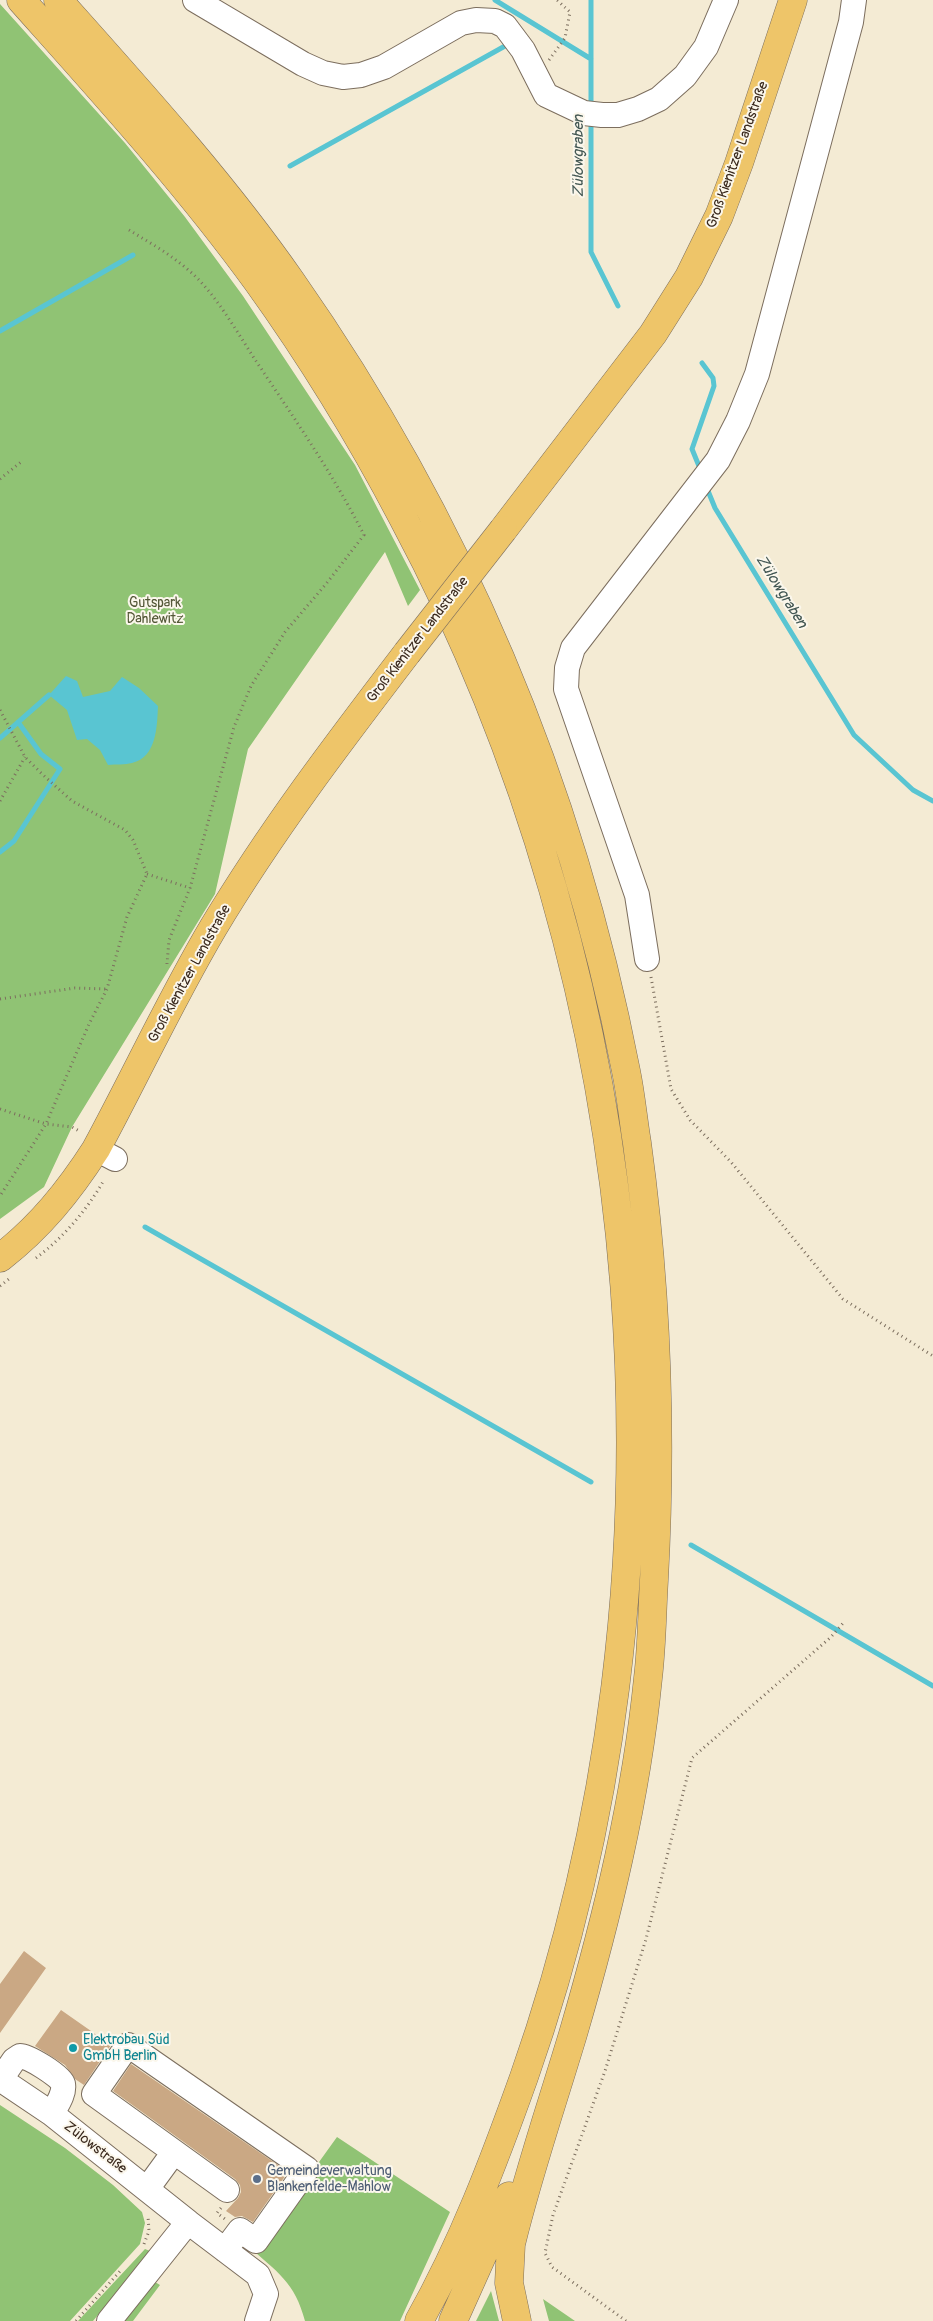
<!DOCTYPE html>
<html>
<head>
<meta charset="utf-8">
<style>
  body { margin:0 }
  canvas { display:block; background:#f4ebd4 }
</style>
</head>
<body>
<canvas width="933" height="2321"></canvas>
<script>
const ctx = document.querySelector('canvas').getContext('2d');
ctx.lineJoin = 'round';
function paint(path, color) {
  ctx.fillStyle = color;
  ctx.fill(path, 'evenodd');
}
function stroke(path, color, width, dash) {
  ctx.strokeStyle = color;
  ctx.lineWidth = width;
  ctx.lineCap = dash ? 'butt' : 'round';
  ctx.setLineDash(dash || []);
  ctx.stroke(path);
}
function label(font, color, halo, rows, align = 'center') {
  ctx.font = font + ' Pangolin,sans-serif';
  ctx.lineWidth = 4;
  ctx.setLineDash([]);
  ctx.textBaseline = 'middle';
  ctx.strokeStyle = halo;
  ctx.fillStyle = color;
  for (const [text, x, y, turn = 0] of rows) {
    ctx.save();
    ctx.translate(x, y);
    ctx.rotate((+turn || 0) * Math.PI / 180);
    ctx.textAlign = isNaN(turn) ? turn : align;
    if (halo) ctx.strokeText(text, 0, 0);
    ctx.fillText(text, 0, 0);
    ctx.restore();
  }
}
paint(new Path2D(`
  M0,4L125,143L185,217L243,296L355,465L420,590L408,606L385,552L248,749L215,894L72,1127L44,1187L0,1219Z
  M0,2105L65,2148L113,2185L142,2212L145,2223L140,2244L70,2321H0Z
  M337,2137L450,2212L400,2321H305C295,2282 277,2272 248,2246L260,2244Z
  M145,2249L150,2251L93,2321H78Z
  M150,2279L160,2285L133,2321H116Z
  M491,2291L499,2321H476Z
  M543,2299L575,2321H549Z`), '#90c374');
paint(new Path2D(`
  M66,676L77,681L83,697L110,691L122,677L139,688L158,706C157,726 157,757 132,763C125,765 116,764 108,765L100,750L87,739L77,740L67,710L49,695Z`), '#59c5d2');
stroke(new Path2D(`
  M495,0L591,59
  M591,0V107
  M591,120V252L618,306
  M290,166L505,46
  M0,331L133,255
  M701,471L692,449L714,386L713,378L702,363
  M706,486L715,508L854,735L913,790L933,801
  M0,738L49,695
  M0,852L14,841L60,769L41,754L18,722
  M145,1227L591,1482
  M691,1545L933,1686`), '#59c5d2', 5);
paint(new Path2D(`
  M24,1951L46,1968L0,2033V1984Z
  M61,2010L111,2045L84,2085L75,2079L65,2065L35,2046Z
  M131,2064L288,2172L253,2222L242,2216L235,2217L226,2211L238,2198L241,2192L240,2185L235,2179L113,2091Z`), '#caa884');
const minor = new Path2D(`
  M195,0L303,64L323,73L343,77L361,75L384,67L461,23L476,20L495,21L505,26L523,50L546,95L584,113L602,115H618L638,109L659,99L685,76L706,47L726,0
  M647,959L637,895L566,689L567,668L573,648L718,460L738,421L757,374L851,22L854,0
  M96,1149L115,1159
  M0,2079L52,2114L188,2222
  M1,2079L14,2060L20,2056C28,2056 61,2076 63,2084C65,2094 56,2106 52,2114
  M147,2189L174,2152
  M225,2250L240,2230L256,2241L307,2169L128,2045L94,2094L227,2190
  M109,2321L188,2222L258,2275L266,2294L257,2321`);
const major = new Path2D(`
  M503,530L653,334L689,277L719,216L739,163L793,0
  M0,1258C40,1227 69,1191 96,1149C136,1075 171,999 213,928C271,831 339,742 407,653`);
const highway = new Path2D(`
  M21,0C102,91 185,182 257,281C311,356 360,436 403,518C655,989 701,1574 524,2077C494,2161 463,2243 419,2321
  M58,0C139,91 221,181 291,281C458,519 571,786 626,1071C631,1095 633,1119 637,1143C657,1288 662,1434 654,1580C652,1613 652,1645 648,1678C636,1799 607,1918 573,2034C552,2104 528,2174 511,2244L509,2283L517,2321
  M453,2321L509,2196`);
stroke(minor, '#7c6e5e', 26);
stroke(major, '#7c6e5e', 29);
stroke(highway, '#7c6e5e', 29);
stroke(new Path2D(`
  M549,60L565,38L570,12L557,0
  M129,230C152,244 177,258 197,278C220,301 238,334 256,361C294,418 333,474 364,535L326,584L285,632L251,686L234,727L190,888L169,940L167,964
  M0,479L21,462
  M0,710L25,757L42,774L72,801L125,830L133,840L147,874L127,917L107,989L89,1024L46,1124L0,1196
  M0,801L25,757
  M147,874L190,888
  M651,977L671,1089L690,1120L731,1162L843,1299L933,1356
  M0,999L75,988L107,989
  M0,1109L46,1124L72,1127L81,1132
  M36,1258C63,1238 87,1210 104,1180
  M0,1286L9,1279
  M221,2208L217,2213L225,2219
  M144,2244L149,2231L148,2216
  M76,2321L122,2269
  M626,2321L552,2267L545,2253L553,2215L605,2071L646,1939L692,1758L831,1637L845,1621`), '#7c6e5e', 3, [1, 4]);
stroke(minor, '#fff', 24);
stroke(major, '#eec569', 28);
stroke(highway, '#eec569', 28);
const majorBridge = new Path2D(`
  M407,653L503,530`);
stroke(majorBridge, '#7c6e5e', 29, []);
stroke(majorBridge, '#eec569', 28);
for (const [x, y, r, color] of [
  [73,2048,5,"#0f9aa8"],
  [257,2179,5,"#5c6f8a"]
]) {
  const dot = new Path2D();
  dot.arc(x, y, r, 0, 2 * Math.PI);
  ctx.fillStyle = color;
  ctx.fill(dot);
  stroke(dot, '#fbf7ec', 2);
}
label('14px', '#3b2a1e', '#fbf7ec', [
  ["Groß Kienitzer Landstraße",738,155,-70],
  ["Groß Kienitzer Landstraße",418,640,-52],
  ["Groß Kienitzer Landstraße",190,974,-61],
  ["Zülowstraße",95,2148,38]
]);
label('14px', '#545838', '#fbf7ec', [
  ["Gutspark",155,603],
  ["Dahlewitz",155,619]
]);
label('14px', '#0d838f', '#fbf7ec', [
  ["Elektrobau Süd",83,2040],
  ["GmbH Berlin",83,2056]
], 'left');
label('14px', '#4e5e75', '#fbf7ec', [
  ["Gemeindeverwaltung",267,2171],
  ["Blankenfelde-Mahlow",267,2187]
], 'left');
label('italic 15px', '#445854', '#fbf7ec', [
  ["Zülowgraben",579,156,-90],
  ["Zülowgraben",781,592,58]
]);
</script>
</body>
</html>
